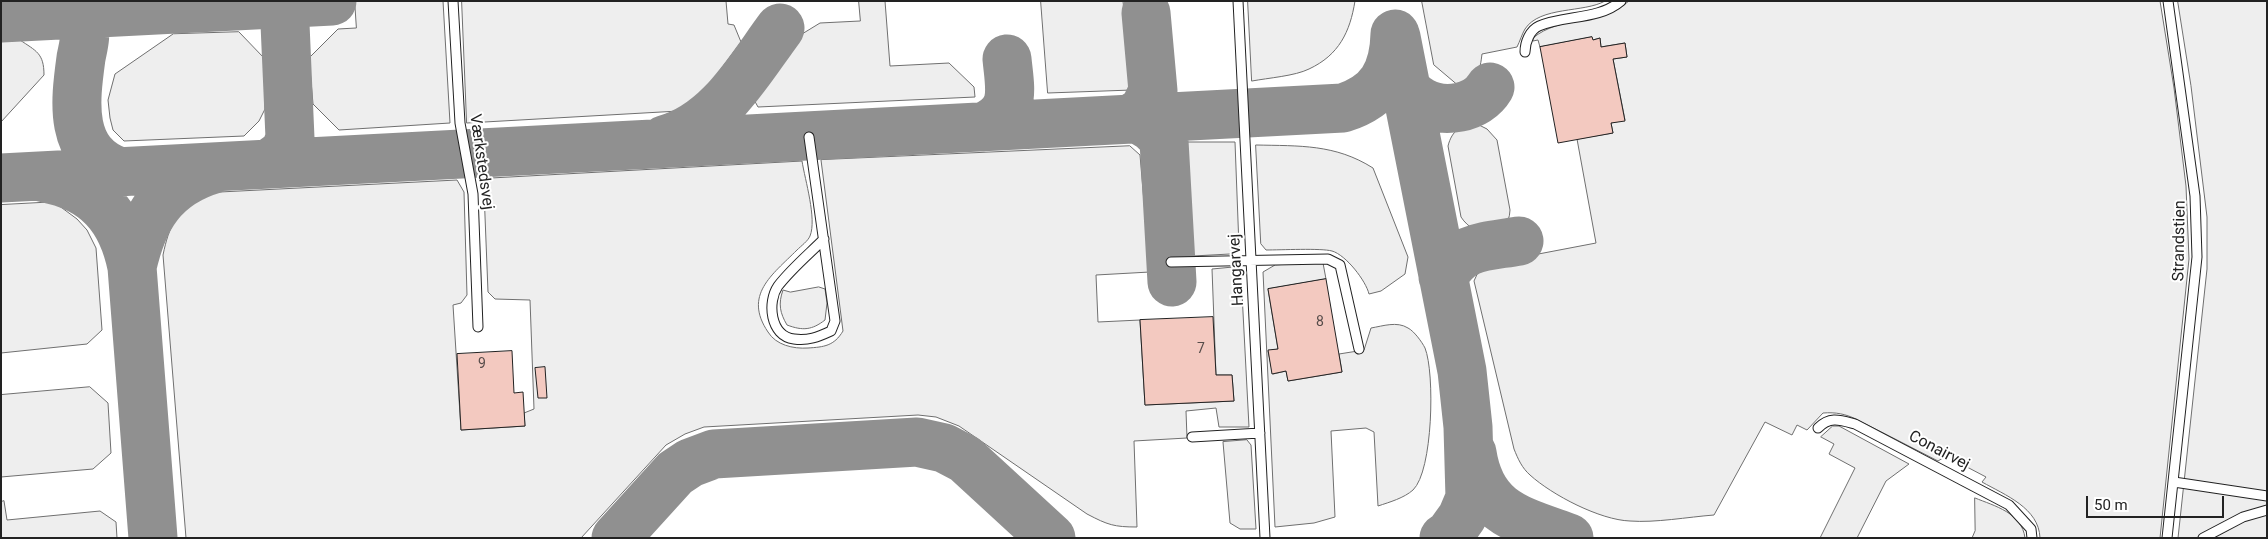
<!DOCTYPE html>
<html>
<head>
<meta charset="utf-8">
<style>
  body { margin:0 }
  #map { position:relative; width:2268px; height:539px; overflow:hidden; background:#fff; font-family:Roboto,sans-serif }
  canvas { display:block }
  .frame { position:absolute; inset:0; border:2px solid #222; pointer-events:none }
  .scale { position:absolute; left:2086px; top:496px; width:138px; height:22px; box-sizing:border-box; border:2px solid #222; border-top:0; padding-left:6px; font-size:15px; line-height:18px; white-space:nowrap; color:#222; -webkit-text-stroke:4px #fff; paint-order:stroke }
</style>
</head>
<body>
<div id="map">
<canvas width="2268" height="539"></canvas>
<div class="frame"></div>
<div class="scale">50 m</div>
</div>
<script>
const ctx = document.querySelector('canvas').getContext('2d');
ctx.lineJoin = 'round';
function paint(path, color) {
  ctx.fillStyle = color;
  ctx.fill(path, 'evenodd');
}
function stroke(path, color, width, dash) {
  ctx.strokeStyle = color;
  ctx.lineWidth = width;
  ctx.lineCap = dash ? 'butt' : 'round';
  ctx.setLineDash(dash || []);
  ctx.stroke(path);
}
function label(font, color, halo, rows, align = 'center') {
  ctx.font = font + ' Roboto,sans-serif';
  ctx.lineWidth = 4;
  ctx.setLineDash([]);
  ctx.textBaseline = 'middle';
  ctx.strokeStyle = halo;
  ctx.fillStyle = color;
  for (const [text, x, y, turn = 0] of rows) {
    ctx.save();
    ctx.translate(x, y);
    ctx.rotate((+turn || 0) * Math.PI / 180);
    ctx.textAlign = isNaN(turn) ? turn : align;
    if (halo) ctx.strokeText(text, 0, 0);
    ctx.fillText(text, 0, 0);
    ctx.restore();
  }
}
const green = new Path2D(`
  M355,1H443L450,123L339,130L313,104L309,58L338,29L356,28Z
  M462,1H726L728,24L734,25L741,42L698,100L679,111L467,123Z
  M859,1H885L890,66L949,63L974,87L975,97L758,107L752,96L802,34L820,23L860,21Z
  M1041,1H1123L1132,90L1048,93Z
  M1248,1H1355C1350,32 1339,55 1309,69C1295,76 1268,78 1252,81Z
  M1422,1H1605C1584,13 1540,6 1525,29C1522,34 1520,41 1517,47L1482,54C1480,70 1478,84 1460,87L1434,65Z
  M1629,1H2160L2174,88L2186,186L2189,259L2160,538H2040C2039,508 2005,495 1982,482L1986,477L1967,467L1965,471L1962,469V458L1951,453L1938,461L1856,419C1845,414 1836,412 1823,413L1807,430L1797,425L1792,435L1765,422L1714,515C1688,517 1655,523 1630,521C1600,520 1552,495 1530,475C1522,468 1518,459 1514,449L1474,281L1479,270L1486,264L1596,243L1577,139L1613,133L1611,123L1625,120L1613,59L1627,57L1625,43L1601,47L1600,38L1593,40L1592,37L1540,47L1538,40L1533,41V38C1559,16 1602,24 1629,1Z
  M2178,1H2267V538H2178L2207,269V217L2191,86Z
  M239,32L264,58L265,109L259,121L244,136L124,141L113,130L110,118L108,100L115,74L173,34Z
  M20,40C36,51 44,53 44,75L1,122V41Z
  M1477,124L1487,129L1497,140L1510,210C1509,240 1475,239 1461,217L1448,146C1452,130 1461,125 1477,124Z
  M1186,142H1235L1239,247L1230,254L1193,256Z
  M1256,145C1300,146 1335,144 1373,168L1408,257L1405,274L1381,291L1369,294C1366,281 1346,255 1332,251C1321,248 1281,250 1266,250L1261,244Z
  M1130,146L1140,155L1150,272L1096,275L1098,322L1140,320L1145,405L1234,401L1232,375H1216L1212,269L1233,267L1241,274L1249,427H1219L1216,408L1186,411L1187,438L1134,441L1137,527C1114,527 1108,525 1087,514L959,426L936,417L918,415L704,427L685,434L666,445L581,538H186L163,255C169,226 176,212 200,193L457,180L464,192L467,295L461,303L453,305L461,430L525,426L524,413L534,409L530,300L495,299L488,292L484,191L491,178L802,161C805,180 817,219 810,236C808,241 801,246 797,250C772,275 743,295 768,332C776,345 793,349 808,348C824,347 834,346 843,331L821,160Z
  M54,202L77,219L87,230L96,248L102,330L87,344L1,353V205Z
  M1323,263L1326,279L1268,289L1278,349L1268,351L1273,374L1286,371L1288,381L1342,372L1339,354L1364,350L1371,328C1383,326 1397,321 1408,328C1414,331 1422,342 1425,348C1435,373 1433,471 1413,490C1404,498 1390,502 1378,506L1374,432L1366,428L1331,431L1335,517L1314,523L1275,527L1263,272L1275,265Z
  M819,287L825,289L827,303L825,320C812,330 803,331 787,325C780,313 778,304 783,290L790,292Z
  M90,387L108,403L111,453L93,469L1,477V395Z
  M1833,426H1839L1909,464L1886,481L1857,538H1820L1855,468L1829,454L1834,444L1821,437Z
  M1247,440L1251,445L1256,529H1240L1230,523L1223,442Z
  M1975,498C1995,506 2022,513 2025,538H1972L1975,531Z
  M4,501L7,520L100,511L116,522L117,538H1V502Z`);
paint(green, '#eee');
stroke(green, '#6f6f6f', 1);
stroke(new Path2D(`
  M47,7C57,7 80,12 83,24C87,35 83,47 81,58C75,102 68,154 120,172
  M1,18L332,1
  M1396,37L1462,371L1468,427L1470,498L1462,517L1449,535L1444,538
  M1406,90C1411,94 1416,99 1422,102C1444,114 1477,109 1490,87
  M1130,119L1144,110L1153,91L1146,13
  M1136,119C1149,124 1156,129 1164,141L1172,282
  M983,127C1017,112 1010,90 1007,59
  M664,140C719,125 748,71 780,28
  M270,163L285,152L290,138L284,1
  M1,178L1343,108C1381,96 1394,72 1395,34
  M45,178C96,188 122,217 132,267L153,538
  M132,267C143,218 163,184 214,169
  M1443,277C1462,244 1485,247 1519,241
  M1472,453C1481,513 1519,520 1569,538
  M616,538L675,473L690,463L714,454L917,442L944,448L965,459L1051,538`), '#909090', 49);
const building = new Path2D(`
  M1592,37L1593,40L1600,38L1601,47L1625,43L1627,57L1613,59L1625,121L1611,123L1613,133L1558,143L1540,47Z
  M1326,279L1342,372L1288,381L1286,371L1272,374L1268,350L1278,349L1268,289Z
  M1213,317L1216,375H1232L1234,401L1145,405L1140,320Z
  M512,351L514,393L523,392L525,426L461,430L457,354Z
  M545,367L547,398H538L535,368Z`);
paint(building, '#f3c9c0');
stroke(building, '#222', 1);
const lane = new Path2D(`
  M453,1L460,123L473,194L478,327
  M1238,1L1265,538
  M1525,52C1525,42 1530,30 1539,26C1564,15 1599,20 1621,1
  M809,137L835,321L831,331C818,337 808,341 794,339C770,336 767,302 778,286C791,269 809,254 824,239
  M1171,262L1328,259L1340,265L1359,349
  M1818,428C1830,416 1840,420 1855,424L2009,505L2031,529L2032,538
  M1192,437L1260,433
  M2174,482L2267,496
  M2167,538L2197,257L2195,196L2168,1
  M2203,538L2243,517L2267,510`);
stroke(lane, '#222', 11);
stroke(lane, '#fff', 9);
label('14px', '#564c4a', null, [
  ["8",1320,322],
  ["7",1201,349],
  ["9",482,364]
]);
label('16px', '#222', '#fff', [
  ["Værkstedsvej",481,162,82],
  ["Strandstien",2180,241,-89],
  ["Hangarvej",1237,270,-93],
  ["Conairvej",1939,451,28]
]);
</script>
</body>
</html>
